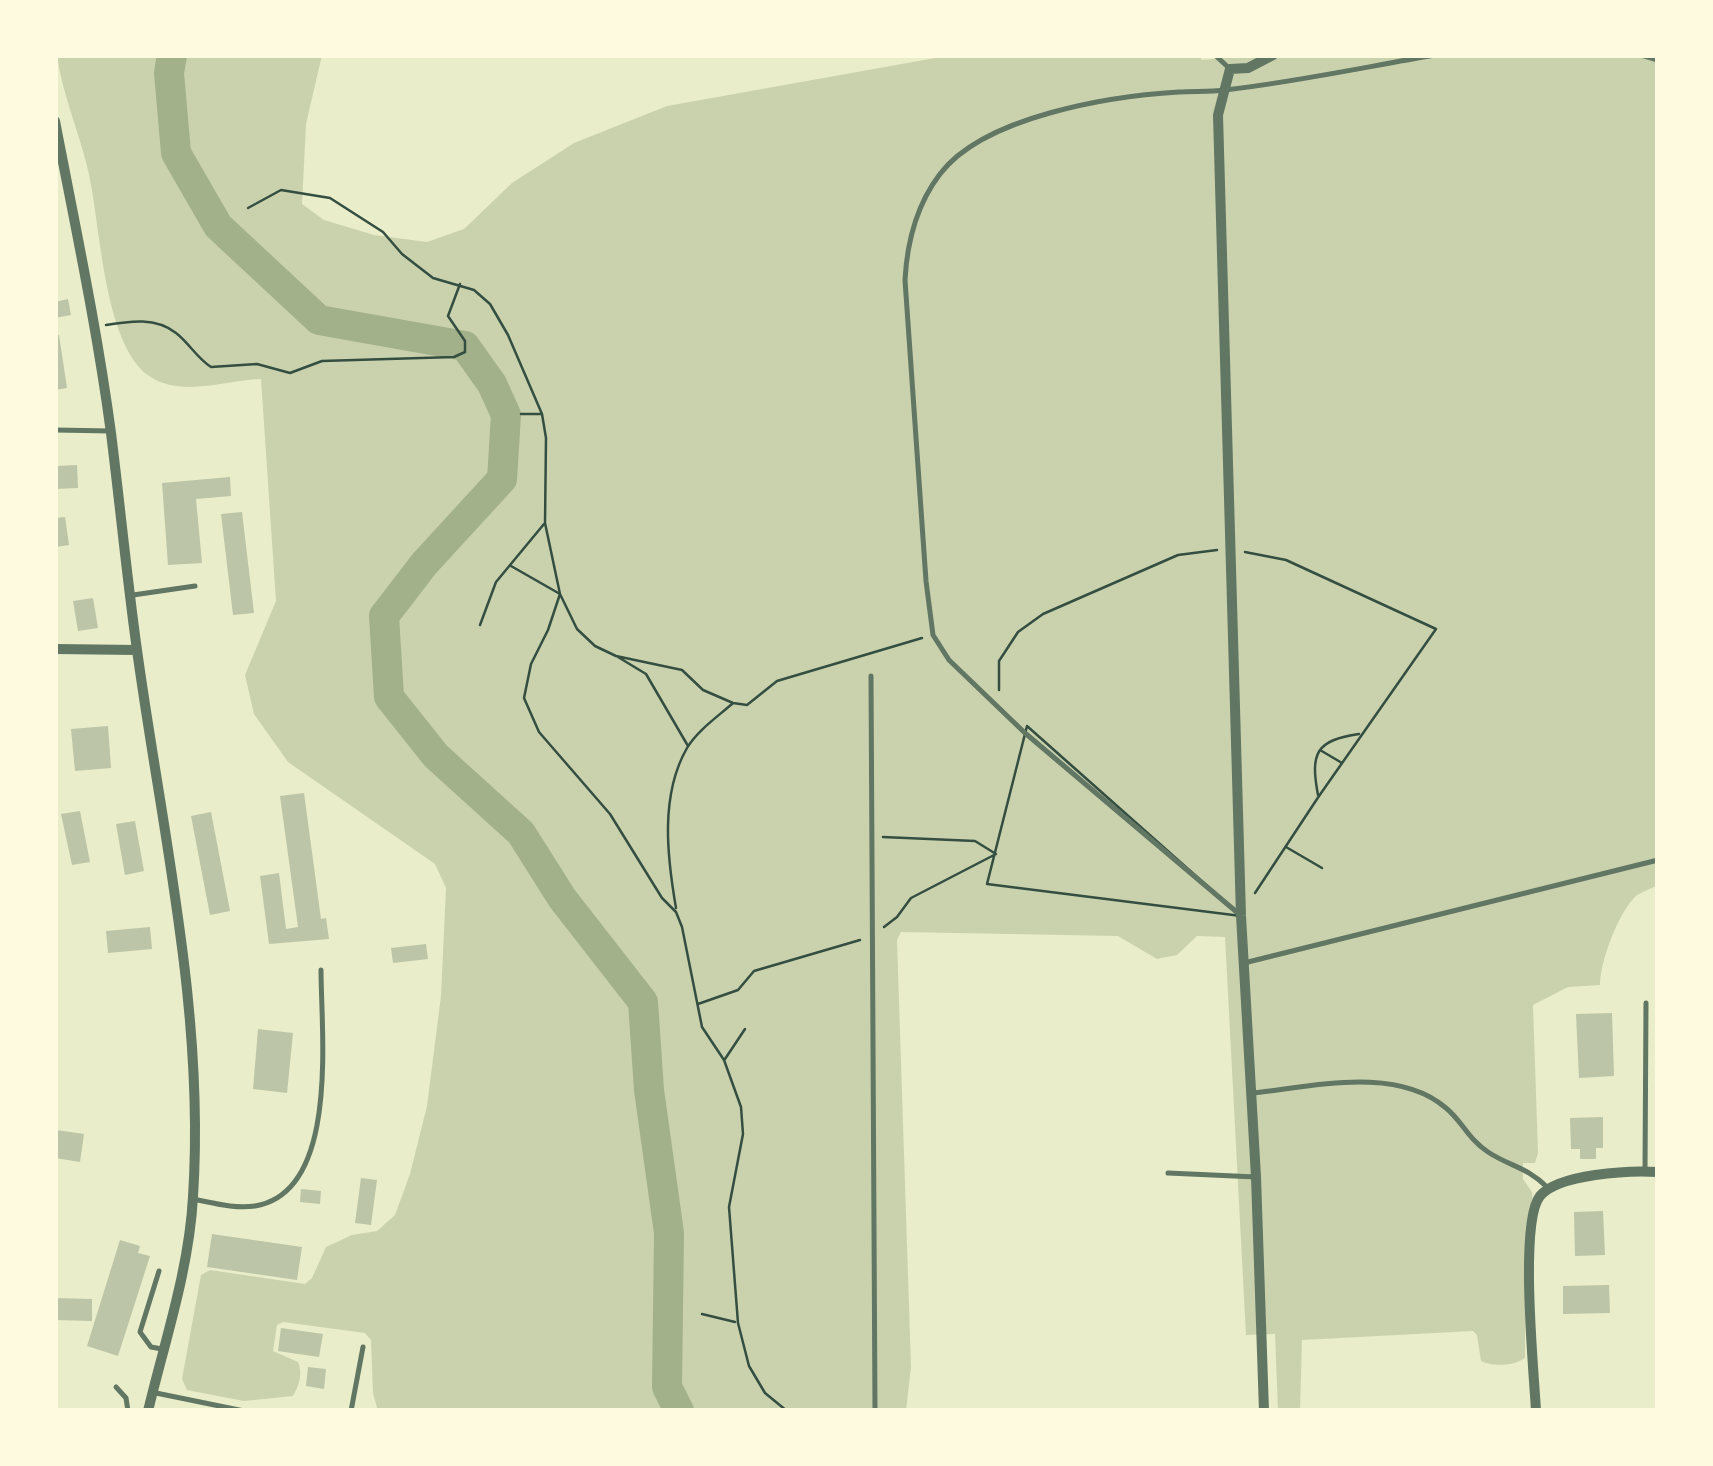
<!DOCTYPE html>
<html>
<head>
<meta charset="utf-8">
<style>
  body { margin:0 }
  #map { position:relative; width:1713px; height:1466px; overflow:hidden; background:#e9edc9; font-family:Helvetica,sans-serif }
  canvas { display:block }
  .frame { position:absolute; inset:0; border:58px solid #fefae0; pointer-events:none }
</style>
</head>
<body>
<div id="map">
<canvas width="1713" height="1466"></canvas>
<div class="frame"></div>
</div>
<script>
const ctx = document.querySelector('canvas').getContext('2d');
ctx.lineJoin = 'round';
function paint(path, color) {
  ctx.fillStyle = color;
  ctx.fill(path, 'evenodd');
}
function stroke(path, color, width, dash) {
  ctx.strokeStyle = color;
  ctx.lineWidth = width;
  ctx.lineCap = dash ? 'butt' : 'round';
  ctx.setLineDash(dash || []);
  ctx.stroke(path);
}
paint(new Path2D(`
  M57,55H322L306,124L302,204L324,220L374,235L427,242L464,229L512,183L574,143L667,106L952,55H1198L1202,60L1249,55H1658V885C1652,888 1642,892 1636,896C1618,913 1600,962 1600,985L1568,987L1533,1005L1538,1153L1535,1163H1523V1179L1532,1192L1533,1206L1525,1250V1358C1513,1366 1494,1367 1481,1361L1477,1335L1473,1331L1302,1340L1300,1411H1278L1275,1334L1246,1335L1225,937L1197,936L1177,955L1157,959L1118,936L901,932L897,940L911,1367L906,1411H378L373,1393L371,1340L365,1333L283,1322L277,1325L273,1351L298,1362C303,1373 299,1386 293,1396L244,1401L187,1390L182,1379L201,1275L210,1270L305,1284L312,1278L326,1247L352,1235L377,1231L395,1215L410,1174L427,1106L441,996L446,888L435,864L288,762L254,714L245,675L276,601L261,379C226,380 181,398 149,376C102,343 101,220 87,166C78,129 62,93 57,55Z`), '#cad2ad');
stroke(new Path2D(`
  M172,55L169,73L176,153L218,226L319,320L465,346L492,384L506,415L502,479L424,564L384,616L389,697L436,756L521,833L562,898L643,1002L649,1090L669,1233L667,1387L679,1411`), '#a3b18a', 30);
paint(new Path2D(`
  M68,299L71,315L55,318V302Z
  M59,335L67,388L55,390V336Z
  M77,465L78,488L55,489V466Z
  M230,477L231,496L196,499L202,563L168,565L162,483Z
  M242,512L254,613L233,615L221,514Z
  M65,517L69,545L55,547V518Z
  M93,598L98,628L78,631L73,601Z
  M108,726L111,768L75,771L71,729Z
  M304,793L321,919L326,918L329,939L269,944L260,876L279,873L286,929L298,927L280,796Z
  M80,811L90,862L72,865L61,814Z
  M211,812L230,911L210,915L191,816Z
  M135,821L144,871L125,875L116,824Z
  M150,927L152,949L108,953L106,931Z
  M426,944L428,959L393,963L391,948Z
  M1612,1013L1614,1076L1579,1078L1576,1014Z
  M258,1029L293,1033L287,1093L253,1089Z
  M1603,1117V1148H1596V1159H1580V1149H1571L1570,1118Z
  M56,1130L84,1134L80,1162L55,1158Z
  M361,1178L377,1180L371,1225L355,1223Z
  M301,1189L321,1191L320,1204L300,1202Z
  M1603,1211L1605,1255L1575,1256L1574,1212Z
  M212,1234L302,1247L297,1280L207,1267Z
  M120,1240L140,1246L138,1253L150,1256L118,1356L87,1346Z
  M1609,1285L1610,1313L1563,1314V1286Z
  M55,1298L92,1299V1321L55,1320Z
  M281,1328L323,1334L319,1357L278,1351Z
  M308,1367L326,1369L324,1389L306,1386Z`), '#bcc5a7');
stroke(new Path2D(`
  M248,208L281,190L330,198L383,232L402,254L433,278L474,290L490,304L508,335L542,414L546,438L545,523L560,594L577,629L595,646L616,656L682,670L703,690L733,703L747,705L777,681L922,638
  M106,325C130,321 156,317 176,333C189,343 197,358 211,367L257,364L290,373L322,361L454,357L465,352V341L448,316L460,284
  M521,414H541
  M1245,552L1286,560L1436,629L1319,796L1255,893
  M511,566L560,594L548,630L531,664L524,698L539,732L610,814L662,898L676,912L682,927L702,1027L724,1060L741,1107L743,1134L729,1207L738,1323L749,1366L765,1393L787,1411
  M480,625L496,582L544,524
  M618,657L646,674L688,746
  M999,690V661L1018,632L1043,614L1178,555L1217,550
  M1027,726L1241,916L987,884Z
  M1320,750L1342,763
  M1318,795C1310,753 1316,740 1359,734
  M883,837L975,841L996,854L911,898L897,917L884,927
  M1286,847L1322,868
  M676,908C667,856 660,795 687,748C697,731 717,717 732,704
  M698,1004L738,990L754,971L860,940
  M725,1059L745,1029
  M702,1314L735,1322`), '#344e41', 2.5);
stroke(new Path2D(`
  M1215,55L1230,69
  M1641,55L1658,60
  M55,430L111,431
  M133,595L195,586
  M871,676L875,1411
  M1239,914L1025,733L949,660L933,635L926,581L905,280C907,243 917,204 940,174C984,116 1111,96 1179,92C1195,91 1210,92 1225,90C1295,82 1365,67 1435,55
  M1244,963L1658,860
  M1252,1093C1311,1087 1396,1065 1446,1108C1462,1121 1468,1139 1488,1152C1509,1166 1527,1167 1547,1187
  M1645,1171L1646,1003
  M1168,1173L1256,1177
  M193,1199C214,1203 234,1209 255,1206C340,1192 321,1033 321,970
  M159,1271L140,1332L151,1347L162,1349
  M116,1387L126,1398L128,1411
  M156,1393L244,1411
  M274,1411H309
  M351,1411L363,1347`), '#617663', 5);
stroke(new Path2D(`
  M55,121C75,225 97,328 111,433C120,505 127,578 137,650C162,832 205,1013 193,1197C189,1270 165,1340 148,1411
  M55,649L137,650
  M1264,1411L1256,1177L1241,916L1218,115L1230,69L1248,68L1273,55
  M1536,1411C1534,1372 1519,1222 1540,1196C1558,1174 1630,1170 1658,1172`), '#617663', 10);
</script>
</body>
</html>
